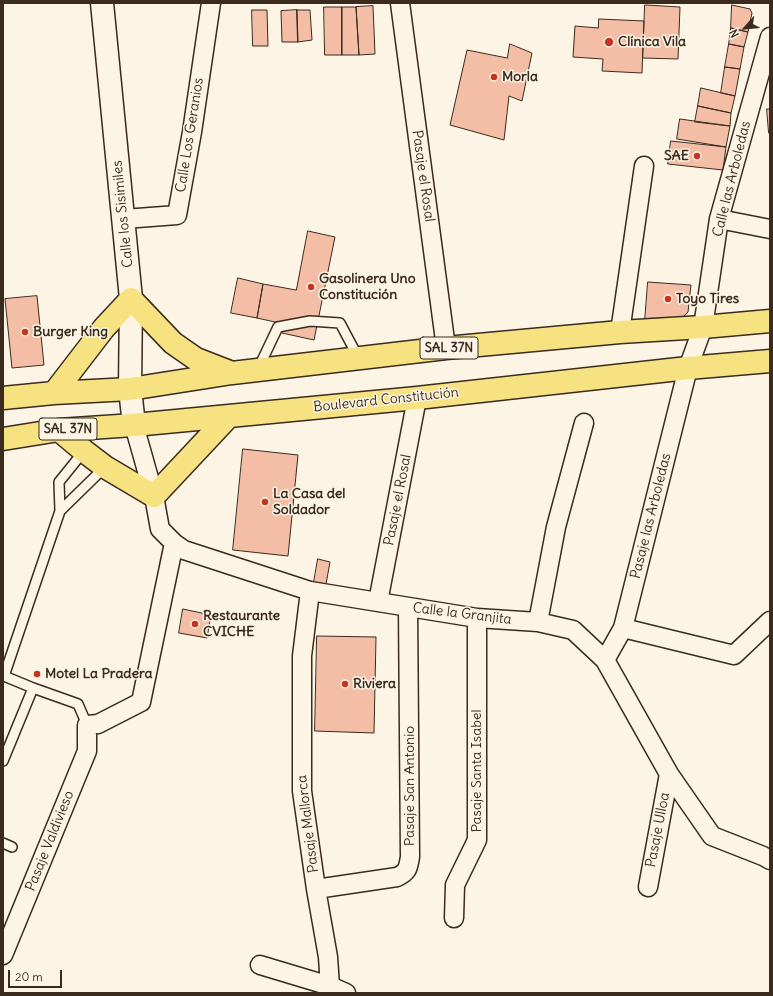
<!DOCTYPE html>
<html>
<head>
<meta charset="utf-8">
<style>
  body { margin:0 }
  #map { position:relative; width:773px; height:996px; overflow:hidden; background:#fcf5e5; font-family:Delius,sans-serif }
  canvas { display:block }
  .frame { position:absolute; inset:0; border:4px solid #3b2a1e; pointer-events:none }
  .north { position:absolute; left:725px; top:8px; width:40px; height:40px; -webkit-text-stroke:3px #fcf5e5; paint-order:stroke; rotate:243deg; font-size:11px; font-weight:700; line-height:16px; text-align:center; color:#3b2a1e }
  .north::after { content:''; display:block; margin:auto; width:14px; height:18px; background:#3b2a1e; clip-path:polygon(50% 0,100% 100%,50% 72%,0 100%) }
  .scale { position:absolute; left:8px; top:970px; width:54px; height:18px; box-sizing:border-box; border:2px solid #3b2a1e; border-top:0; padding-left:5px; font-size:12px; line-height:14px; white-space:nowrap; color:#3b2a1e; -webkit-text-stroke:3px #fcf5e5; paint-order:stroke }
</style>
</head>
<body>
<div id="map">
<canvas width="773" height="996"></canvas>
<div class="frame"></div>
<div class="north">N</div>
<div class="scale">20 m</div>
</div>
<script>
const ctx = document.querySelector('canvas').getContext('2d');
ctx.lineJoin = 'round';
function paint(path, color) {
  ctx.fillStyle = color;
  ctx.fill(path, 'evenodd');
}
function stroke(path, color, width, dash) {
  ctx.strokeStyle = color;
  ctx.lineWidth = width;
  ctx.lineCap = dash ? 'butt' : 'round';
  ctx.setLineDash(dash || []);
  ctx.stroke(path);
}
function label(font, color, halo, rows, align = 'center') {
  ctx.font = font + ' Delius,sans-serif';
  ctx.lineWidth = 3;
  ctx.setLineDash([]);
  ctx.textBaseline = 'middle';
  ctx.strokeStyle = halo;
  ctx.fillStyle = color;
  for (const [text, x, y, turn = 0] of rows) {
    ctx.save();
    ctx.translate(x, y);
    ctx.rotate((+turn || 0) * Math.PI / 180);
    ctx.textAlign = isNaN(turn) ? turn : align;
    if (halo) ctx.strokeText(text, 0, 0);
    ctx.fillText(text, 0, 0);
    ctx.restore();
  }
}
const building = new Path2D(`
  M645,5L680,7L678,59L643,58Z
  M732,5L750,9L752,13L748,32L731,28Z
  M373,6L375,54L359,55L356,7Z
  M324,7H342V55H325Z
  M342,7H356L359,55H342Z
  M252,10H267L268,46H253Z
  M297,10H310L312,40L298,42Z
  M297,10L298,42H282L281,11Z
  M599,19L644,21L642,73L602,71L603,59L573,57L575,26L598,28Z
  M731,28L748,32L744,47L729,44Z
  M510,44L532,53L522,101L509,96L504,140L450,125L467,50L507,58Z
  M729,44L744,47L740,69L725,67Z
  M725,67L740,69L735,96L721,93Z
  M701,88L735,96L731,113L698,106Z
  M698,106L731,113L730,126L695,122Z
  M767,109H770V133H769Z
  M680,119L730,126L726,147L677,139Z
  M671,141L726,147L723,170L668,164Z
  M308,231L335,237L314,340L282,333L284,324L257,318L263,284L296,290Z
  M238,278L263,284L257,318L231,313Z
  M648,282L691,285L688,312L677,323L645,321Z
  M37,296L44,365L12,368L5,299Z
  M243,449L298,455L288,556L233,550Z
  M318,559L330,562L326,584L314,582Z
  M183,609L211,615L207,638L179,633Z
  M317,636L376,637L374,733L315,731Z`);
paint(building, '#f3bda6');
stroke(building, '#3b2a1e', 1);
const lane = new Path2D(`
  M258,369L278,327L310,321L340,323L358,357
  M84,451L59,482L60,511L4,676L33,688L78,704L87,725
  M60,511L105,467
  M3,761L33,688
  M3,843L12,847`);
const street = new Path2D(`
  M400,3L446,348
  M124,219L177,215L192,132L211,3
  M719,219L770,229
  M620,332L644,166
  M134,425L154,496L160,529L174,543L184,550L310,591L477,618L538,622L573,630L605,660L669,774L712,836L763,856L770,860
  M310,591L302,656V791L316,889L328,957L330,986L346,993
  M378,602L417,398
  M538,622L556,527L584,423
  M623,628L734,655L770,621
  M605,660L623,628L688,368L703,327L719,219L770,37
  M648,887L669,774
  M316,889L397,877C408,872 408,868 410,857L408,607
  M454,918L455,885L477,840V618
  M3,955L87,751V725L98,724L141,702L174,543
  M260,965L330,986`);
const secondary = new Path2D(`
  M102,3L131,299L130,389L134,425`);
const highway = new Path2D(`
  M54,393L104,328L131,299L173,343L196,359L232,373
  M3,398L54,393L130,389L232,373L446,348L620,332L703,327L770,321
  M59,430L84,451L105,467L154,496L229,416
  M3,439L59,430L134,425L229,416L417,398L688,368L770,361`);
stroke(lane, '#3b2a1e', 12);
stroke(street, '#3b2a1e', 21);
stroke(secondary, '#3b2a1e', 25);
stroke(highway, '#3b2a1e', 25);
stroke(lane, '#fcf5e5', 9);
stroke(street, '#fcf5e5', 18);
stroke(secondary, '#fcf5e5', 22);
stroke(highway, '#f6e281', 22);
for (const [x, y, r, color] of [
  [609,42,5,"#c8321e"],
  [494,77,4,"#c8321e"],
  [697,156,4,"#c8321e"],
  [311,287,4,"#c8321e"],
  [668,299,4,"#c8321e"],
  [25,332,4,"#c8321e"],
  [265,502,4,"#c8321e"],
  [195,624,4,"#c8321e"],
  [37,674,4,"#c8321e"],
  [345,684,4,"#c8321e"]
]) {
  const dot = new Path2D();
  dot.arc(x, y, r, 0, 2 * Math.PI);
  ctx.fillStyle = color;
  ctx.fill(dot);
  stroke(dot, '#fcf5e5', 1.5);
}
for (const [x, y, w] of [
  [449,348,58],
  [68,429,58]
]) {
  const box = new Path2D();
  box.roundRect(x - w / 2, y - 11, w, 22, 3);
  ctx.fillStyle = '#fcf5e5';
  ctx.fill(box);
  stroke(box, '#3b2a1e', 1);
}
label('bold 13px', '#3b2a1e', null, [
  ["SAL 37N",449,348],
  ["SAL 37N",68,429]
]);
label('bold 14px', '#3b2a1e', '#fcf5e5', [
  ["Clínica Vila",618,42],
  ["Morla",502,77],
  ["SAE",689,156,"right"],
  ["Gasolinera Uno",319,279],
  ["Constitución",319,295],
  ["Toyo Tires",676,299],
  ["Burger King",33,332],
  ["La Casa del",273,494],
  ["Soldador",273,510],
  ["Restaurante",203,616],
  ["CVICHE",203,632],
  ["Motel La Pradera",45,674],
  ["Riviera",353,684]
], 'left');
label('14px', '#3b2a1e', '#fcf5e5', [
  ["Calle Los Geranios",190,135,-81],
  ["Pasaje el Rosal",423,176,82],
  ["Calle las Arboledas",732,179,-76],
  ["Calle los Sisimiles",123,214,-96],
  ["Boulevard Constitución",386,400,-6],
  ["Pasaje el Rosal",398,500,-79],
  ["Pasaje las Arboledas",651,516,-76],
  ["Calle la Granjita",462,614,7],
  ["Pasaje Santa Isabel",477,771,-90],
  ["Pasaje San Antonio",410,786,-90],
  ["Pasaje Mallorca",308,824,-97],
  ["Pasaje Ulloa",658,830,-79],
  ["Pasaje Valdivieso",50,841,-68]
]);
</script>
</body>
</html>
